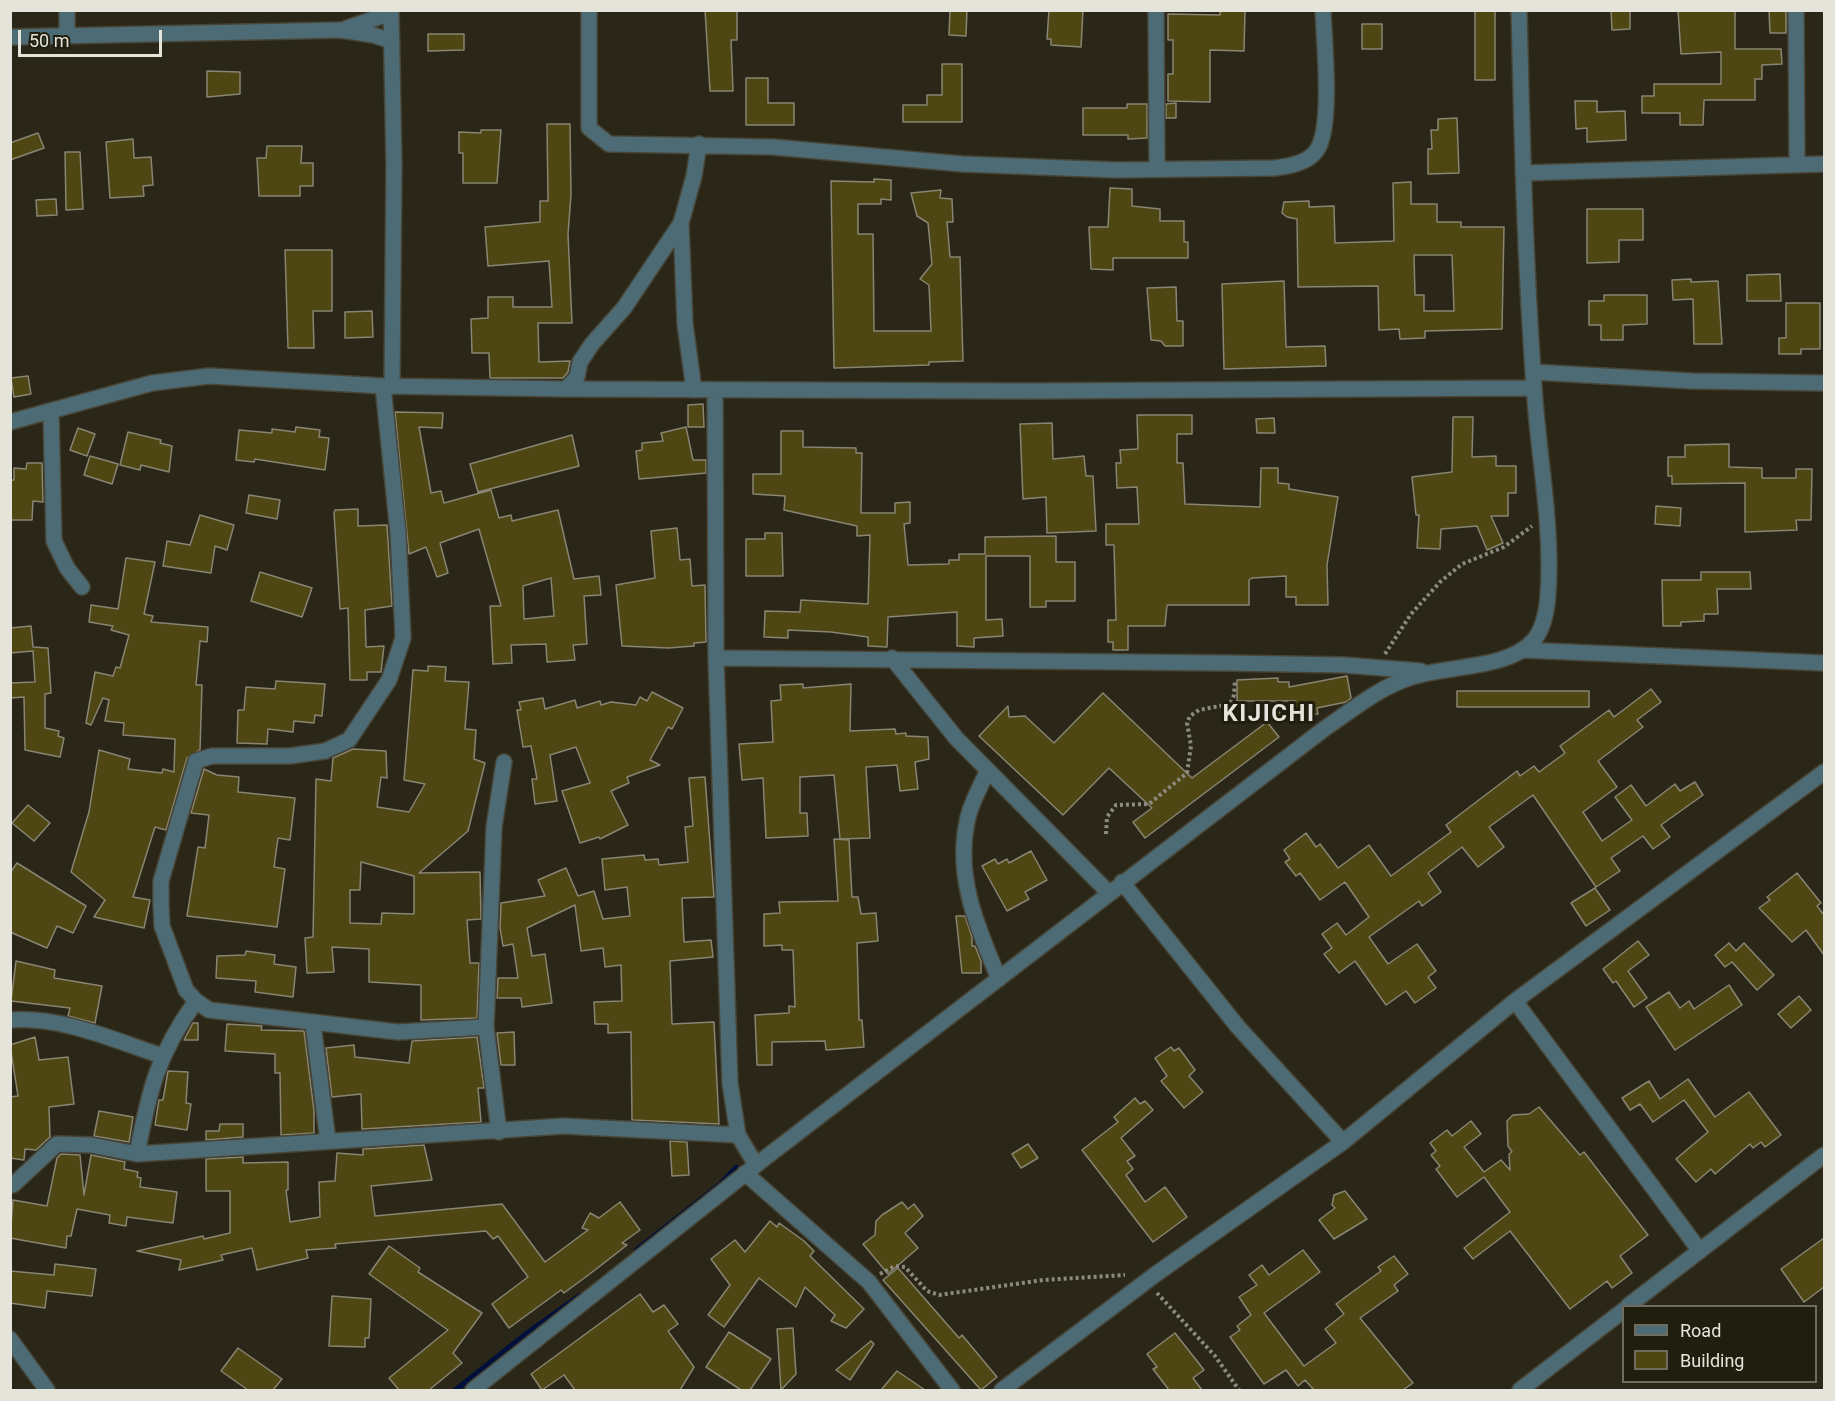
<!DOCTYPE html>
<html>
<head>
<meta charset="utf-8">
<style>
  body { margin:0 }
  #map { position:relative; width:1835px; height:1401px; overflow:hidden; background:#2a2718; font-family:Roboto,sans-serif }
  canvas { display:block }
  .frame { position:absolute; inset:0; border:12px solid #e5e4da; pointer-events:none }
  .legend { position:absolute; left:1622px; top:1305px; width:195px; height:78px; box-sizing:border-box; background:#201e0f; border:2px solid #6f6d60; margin:0; padding:8px 10px; list-style:none; font-size:18px; color:#e5e4da }
  .legend li { display:flex; align-items:center; gap:12px; height:30px }
  .legend b { width:30px; border:2px solid #6f6d60 }
  .scale { position:absolute; left:18px; top:30px; width:144px; height:27px; box-sizing:border-box; border:3px solid #e5e4da; border-top:0; padding-left:8px; font-size:18px; line-height:21px; white-space:nowrap; color:#e5e4da; -webkit-text-stroke:4px #201e0f; paint-order:stroke }
</style>
</head>
<body>
<div id="map">
<canvas width="1835" height="1401"></canvas>
<div class="frame"></div>
<ul class="legend">
<li><b style="height:8px;background:#4c6b74"></b>Road</li>
<li><b style="height:16px;background:#4e4613"></b>Building</li>
</ul>
<div class="scale">50 m</div>
</div>
<script>
const ctx = document.querySelector('canvas').getContext('2d');
ctx.lineJoin = 'round';
function stroke(path, color, width, dash) {
  ctx.strokeStyle = color;
  ctx.lineWidth = width;
  ctx.lineCap = dash ? 'butt' : 'round';
  ctx.setLineDash(dash || []);
  ctx.stroke(path);
}
function paint(path, color) {
  ctx.fillStyle = color;
  ctx.fill(path, 'evenodd');
}
function label(font, color, halo, rows, align = 'center') {
  ctx.font = font + ' Roboto,sans-serif';
  ctx.lineWidth = 6;
  ctx.setLineDash([]);
  ctx.textBaseline = 'middle';
  ctx.strokeStyle = halo;
  ctx.fillStyle = color;
  for (const [text, x, y, turn = 0] of rows) {
    ctx.save();
    ctx.translate(x, y);
    ctx.rotate((+turn || 0) * Math.PI / 180);
    ctx.textAlign = isNaN(turn) ? turn : align;
    if (halo) ctx.strokeText(text, 0, 0);
    ctx.fillText(text, 0, 0);
    ctx.restore();
  }
}
stroke(new Path2D(`
  M637,1250L721,1184L736,1168
  M456,1390L525,1335L580,1296`), '#00103b', 6);
const building = new Path2D(`
  M705,10H737V40H731L733,91H710Z
  M950,10H967L966,36L949,35Z
  M1049,10H1083L1081,47L1051,45V39H1047Z
  M1220,10H1245L1244,51L1210,50V102L1168,101V74H1173V40H1168V14L1220,15Z
  M1475,10H1495V80H1475Z
  M1611,10H1630V29L1612,30Z
  M1678,10H1735V49H1781L1782,64L1762,65V79H1755V100H1704L1703,125H1680V113H1642V96H1654V84H1721V52L1681,54Z
  M1769,10H1786V33H1770Z
  M1362,24H1382V49H1362Z
  M428,34H464V50L428,51Z
  M942,64H962V122H903V105H927V95H942Z
  M207,71L240,72V94L207,97Z
  M746,78H768V103H794V125H746Z
  M1575,101H1597V112L1625,111L1626,140L1587,142V128L1576,129Z
  M1176,103V118H1166V104Z
  M1127,104H1147V138L1128,139V135H1083V108H1127Z
  M1457,118L1459,173L1428,174V149H1432L1431,130H1438V119Z
  M547,124H570L571,195L568,234L572,323H538L539,362L570,361L568,372L563,378H490L489,353H472L471,319L488,318V297H513V307H552L549,261L488,266L485,227L540,222V201H548Z
  M481,130H501L497,183H463V153H459V132L481,133Z
  M38,133L44,148L10,160V143Z
  M133,139L134,158L151,157L153,185L143,186L144,196L110,198L106,142Z
  M267,146H302L301,163H313V186H300V196H259L257,158H266Z
  M65,152H80L83,209L66,210Z
  M874,179L891,180V200L881,199V204H858V234H873L874,331H931L929,285L920,279L932,264L928,223L917,216L911,193L941,190L940,198L952,199L953,222H947L950,257H960L963,361L929,362V365L834,368L831,181L874,182Z
  M1411,182V204H1437V222H1461V227H1504L1502,329L1425,331V338L1400,339L1399,329L1379,330L1378,286L1298,287L1297,219L1287,217L1282,213L1284,202L1309,201V207L1334,206L1335,243L1394,241L1393,183ZM1414,255H1452L1454,311H1424V295H1415Z
  M1110,188L1132,189V206L1160,209V221H1184V242H1188V258H1113V270L1091,269L1089,227H1108Z
  M56,199L57,215L37,216L36,200Z
  M1587,209H1643V240H1619V262L1587,263Z
  M285,250H332V311H313L314,348H288Z
  M1780,274L1781,301H1747V275Z
  M1691,279V282L1718,281L1722,344H1694L1693,299L1673,300L1672,280Z
  M1284,281L1286,347L1325,346L1326,366L1224,369L1222,284Z
  M1176,287L1177,321H1183V346H1165L1161,341L1151,340L1147,288Z
  M1604,295H1647V324L1623,325V340H1601V325H1589V301H1604Z
  M1786,303H1820V349H1801V354H1779V338H1786Z
  M372,311L373,337L345,338V312Z
  M28,376L31,394L14,397L11,378Z
  M703,404L704,427H688V405Z
  M395,412L443,413L442,428L419,427L431,493L441,491L444,503L491,490L499,518L511,515L512,521L558,510L574,579L599,576L601,595L584,596L587,644L573,645L575,660L547,662L546,644L511,645L512,663L493,664L490,606H501L479,529L440,543L448,573L437,577L426,547L409,554ZM551,578L554,616L524,619L523,586Z
  M1137,415H1192V434H1177V463H1183L1185,504L1260,507L1261,468H1278V483L1289,484V489L1338,497L1327,565L1328,605H1296V597H1286V576L1252,578L1249,580V605H1167L1165,626H1128V650H1113V642H1108V620H1116L1114,545H1106V524H1139L1137,487L1117,488L1116,463H1121L1120,450L1138,449Z
  M1453,417H1473L1472,457L1496,456V466H1516V493H1508V516H1491L1503,543L1487,550L1477,526L1441,529L1440,549L1417,548L1419,515H1416L1412,477L1452,472Z
  M1274,418L1275,433H1257L1256,419Z
  M1052,423L1053,459L1084,456L1086,476H1093L1096,531L1047,533L1046,497L1023,499L1020,424Z
  M296,427L320,430L319,437L329,438L325,470L255,459L254,462L236,460L239,430L272,433V429L295,432Z
  M686,427L693,460H706V473L639,479L636,451L642,450V443L663,441L661,433Z
  M78,428L95,434L87,456L70,450Z
  M781,431H803V447L856,448V453H862L861,513H895V503L910,502V523L904,524L908,565L949,564V560H959V554H985V537L1056,536V562H1075V601H1046V607H1030V556H986V620L1002,619L1003,636L974,638V647L957,646V612L888,617L887,647L868,646V637L831,632L788,630V638L764,637L765,611L800,612L801,600L868,604L870,535L857,536V526L784,510L785,496L753,494V474H781Z
  M128,432L161,440L160,443L172,446L169,472L141,465L140,470L120,465Z
  M572,435L579,466L478,492L470,464Z
  M1729,444V467L1762,468V478H1796V469H1812L1811,520H1796L1797,530L1745,532V483L1672,484V476H1668V457H1685V445Z
  M90,456L118,464L112,484L84,475Z
  M27,463H42L43,502L33,501L32,520H10V480H14V468L26,469Z
  M249,495L280,500L277,519L246,513Z
  M1656,506L1681,508L1680,526L1655,524Z
  M358,509V526L387,525L392,606L365,610L366,647L384,646L381,672H367V680H350L348,608L340,609L334,513L335,510Z
  M200,515L234,525L227,550L215,546L211,573L163,566L167,541L190,545Z
  M677,528L680,560L690,559L692,586L705,585L706,642L694,643V646L668,648L622,646L616,585L655,578L651,531Z
  M765,533H782L783,576H746V539H765Z
  M126,558L155,562L144,614L153,616L151,622L208,627L207,642L200,641L196,685H202L200,750L187,758L166,830L155,827L133,897L150,900L144,928L94,917L105,900L71,872L89,812L99,750L130,759L128,769L162,773L163,769L174,772L175,739L123,735L124,723L105,721L109,700L103,698L91,725L86,723L95,672L113,676L116,667L120,668L129,635L111,630L113,626L89,622L91,605L118,609Z
  M260,572L312,588L302,617L251,601Z
  M1701,572H1750L1751,589H1717L1718,614H1704V621L1681,622V626H1663L1662,580H1701Z
  M31,626L33,647L48,648L51,693L45,694V728L59,731L58,736L64,738L60,757L25,750L24,697L10,698V683L35,682L33,651L10,653V628Z
  M428,666L446,667L445,681L469,682L465,729L476,730L474,759L485,763L468,831L419,873L480,872L481,919L467,920L470,963H479L477,1018L421,1020V985L369,982V949L332,947L334,972L307,973L305,938L313,937L316,779L331,781L333,758L353,749L386,751L387,778L381,777L377,807L409,812L425,784L404,780L413,670L428,671ZM361,862L414,876V914L382,913L381,924L350,923V890H360Z
  M1347,676L1351,698L1346,702L1317,708L1318,714L1273,717L1295,701H1237V680L1278,678V682H1289V687Z
  M276,681L325,684L322,716L315,715L314,723L294,721L293,732L268,729L267,744L237,743L238,710H244L246,687L275,689Z
  M803,684V688L851,684L850,731L895,729L896,734L906,733V736L928,737L929,759L915,762L918,789L900,791L897,765L866,767L870,838L840,839L834,775L800,777V813H807L808,836L766,838L763,778L742,780L739,744L773,742L771,701L781,700L780,685Z
  M1651,689L1661,702L1637,720L1643,727L1598,761L1617,787L1583,812L1602,841L1632,820L1615,797L1631,785L1646,806L1675,784L1680,791L1695,782L1703,795L1661,825L1670,837L1653,849L1643,836L1611,858L1620,871L1596,887L1533,795L1489,827L1504,847L1478,867L1462,847L1428,873L1441,892L1422,906L1419,901L1369,937L1388,964L1417,944L1436,971L1428,977L1436,988L1415,1003L1406,991L1386,1005L1355,961L1339,973L1324,954L1332,948L1322,934L1337,923L1346,935L1369,917L1345,882L1320,900L1300,873L1296,876L1285,862L1290,859L1284,850L1306,833L1316,847L1320,844L1338,868L1369,845L1391,876L1451,832L1446,825L1517,771L1520,776L1534,766L1539,772L1565,753L1560,746L1609,710L1614,717Z
  M1457,691H1589V707H1457Z
  M652,692L683,708L672,729L668,727L650,760L660,765L627,777L629,783L611,791L628,825L600,839L599,837L580,843L562,791L590,783L576,747L550,755L557,801L535,804L532,779H537L531,746L523,747L517,710H521L519,702L543,698L545,709L575,700L577,708L600,701L601,705L611,702L636,705L640,697L647,701Z
  M1103,693L1192,778L1267,722L1279,737L1145,838L1133,822L1152,808L1109,768L1063,815L979,736L1008,706L1009,717L1025,716L1054,743Z
  M204,769L217,775L239,777L238,792L295,798L290,840L278,838L274,867L285,869L277,927L187,916L198,847L205,848L209,815L191,813Z
  M705,777L714,897L682,898L684,942L711,940L713,957L670,961L672,1024L714,1022L719,1124L632,1120L631,1032L608,1033V1024H595L594,1002L622,1001L621,965L605,967L603,948L581,951L575,905L527,928L532,956L545,954L552,1003L522,1007L521,998H497L498,978H518L513,944L503,946L500,928L501,903L545,896L538,880L566,868L578,896L594,891L603,919L630,916L627,887L605,890L602,859L644,855L645,860L658,859L659,865L688,862L685,827L693,826L689,778Z
  M28,805L50,823L34,841L12,823Z
  M834,839L849,840L852,897H858L861,914L876,913L878,941L857,943L859,1020H862L864,1047L826,1050L825,1041L772,1042V1065H757L755,1015L789,1013V1006L795,1007L793,950H782V945L764,946V914L780,913L779,902L838,901Z
  M1031,851L1047,880L1025,892L1029,899L1007,911L982,866L995,859L998,864L1007,859L1009,863Z
  M17,863L86,906L73,933L57,926L47,948L10,932V873Z
  M1797,873L1821,903L1817,906L1824,915V955L1806,930L1792,942L1759,908L1770,900L1767,897Z
  M1595,888L1610,910L1586,926L1571,903Z
  M956,916H965L972,937V946H975L981,961V973H962Z
  M1638,941L1649,955L1628,971L1647,998L1634,1007L1616,981L1613,983L1603,969Z
  M1729,943L1736,951L1744,943L1774,975L1757,990L1732,962L1725,967L1715,955Z
  M246,951L275,955L274,964L296,967L293,997L255,992L256,981L216,978L217,956L245,955Z
  M16,961L55,970L54,978L102,986L95,1023L68,1016L70,1008L11,1001Z
  M1729,985L1742,1005L1675,1050L1646,1007L1669,992L1680,1008L1689,1001L1694,1009Z
  M1799,996L1811,1010L1791,1028L1778,1014Z
  M193,1023H198V1040H184Z
  M227,1024L262,1026L261,1030L304,1031L314,1111V1133L281,1135L280,1073H275V1054L225,1051Z
  M514,1032L515,1065H501L497,1033Z
  M35,1037L39,1060L68,1057L74,1104L49,1107L50,1137L36,1150L25,1149L24,1160L10,1158V1097L18,1096L10,1045Z
  M477,1037L484,1088H478L481,1122L362,1129L361,1094L332,1097L326,1048L354,1045L355,1057L409,1063L412,1041Z
  M1171,1047L1174,1051L1179,1048L1195,1070L1189,1076L1203,1092L1184,1108L1161,1081L1167,1076L1155,1058Z
  M168,1071L188,1072L186,1103L191,1104L187,1130L155,1125L159,1100H163Z
  M1688,1079L1715,1117L1749,1092L1781,1135L1765,1147L1761,1142L1753,1148L1750,1144L1715,1174L1711,1169L1696,1182L1676,1159L1708,1132L1684,1100L1653,1122L1640,1104L1630,1110L1622,1098L1649,1081L1660,1099Z
  M1135,1098L1140,1104L1145,1101L1153,1110L1121,1138L1135,1156L1127,1161L1133,1169L1126,1175L1145,1202L1165,1187L1187,1217L1153,1242L1082,1150L1118,1122L1114,1117Z
  M1539,1107L1580,1155L1584,1152L1648,1235L1620,1256L1632,1273L1612,1288L1607,1281L1570,1309L1510,1231L1473,1259L1464,1248L1510,1212L1484,1177L1457,1197L1436,1169L1440,1166L1431,1155L1436,1151L1430,1143L1447,1130L1452,1136L1471,1121L1481,1134L1464,1147L1484,1172L1501,1160L1510,1170L1509,1154L1512,1152L1508,1146L1507,1121L1513,1115L1529,1114Z
  M99,1111L133,1117L129,1142L94,1136Z
  M220,1124H243V1137L206,1140V1131H219Z
  M670,1141L687,1142L689,1175L672,1176Z
  M1028,1144L1038,1158L1021,1168L1012,1154Z
  M424,1145L432,1180L371,1186L375,1216L502,1204L545,1262L588,1230L582,1228L590,1213L599,1218L620,1202L640,1230L622,1243L627,1245L595,1270L564,1293L561,1290L509,1328L492,1304L528,1277L498,1236L493,1239L486,1231L335,1244L336,1248L306,1250L308,1258L257,1270L252,1248L221,1255L223,1260L179,1270L181,1260L137,1251L203,1236L204,1239L230,1233V1191H206V1159L243,1157V1163L288,1162V1190H286L290,1222L320,1217L319,1182L335,1181L337,1153L363,1155V1149Z
  M61,1154L80,1155L84,1195L91,1155L125,1162L124,1169L138,1172L137,1177L141,1178L140,1187L177,1192L173,1223L127,1217L126,1226L109,1223L110,1215L77,1209L71,1236H67L66,1248L10,1238L13,1200L47,1206L57,1158Z
  M1345,1191L1367,1219L1334,1239L1319,1220L1335,1208L1332,1205L1334,1195Z
  M902,1202L908,1209L914,1204L923,1216L905,1233L918,1248L888,1274L863,1244L875,1235L876,1221L882,1215Z
  M770,1221L777,1227L779,1223L804,1241L814,1251L810,1256L864,1309L846,1328L831,1321L835,1315L805,1287L796,1307L759,1278L724,1327L708,1315L730,1285L711,1259L735,1240L745,1252Z
  M1824,1238V1287L1804,1302L1781,1269Z
  M389,1246L420,1268L418,1272L482,1313L453,1353L462,1363L429,1390H399L389,1378L448,1330L369,1274Z
  M1303,1250L1320,1272L1264,1313L1304,1366L1336,1343L1325,1329L1344,1314L1336,1304L1381,1271L1378,1267L1394,1256L1408,1274L1394,1285L1398,1291L1360,1318L1413,1383L1403,1390H1314L1305,1380L1298,1386L1286,1370L1264,1384L1230,1337L1240,1330L1237,1326L1251,1315L1239,1297L1257,1285L1249,1275L1262,1265L1269,1275Z
  M55,1264L96,1269L92,1296L47,1291L45,1308L10,1303V1271L54,1275Z
  M898,1268L959,1338L962,1335L997,1377L981,1390L883,1280Z
  M640,1294L653,1312L664,1305L678,1324L668,1331L694,1367L680,1390H575L564,1375L542,1390L531,1374Z
  M332,1296L371,1299L369,1338H365V1347L329,1346Z
  M793,1328L796,1374L781,1390L777,1329Z
  M729,1332L771,1359L750,1390H741L706,1367Z
  M1175,1333L1204,1370L1193,1378L1202,1390H1169L1153,1369L1157,1367L1147,1354Z
  M871,1341L874,1344L850,1380L836,1370Z
  M238,1348L282,1379L273,1390H248L221,1371Z
  M897,1371L925,1390H881Z`);
paint(building, '#4e4613');
stroke(building, '#888573', 1.5);
const minor = new Path2D(`
  M391,10L394,165L392,385
  M589,10V128L609,144L773,147L962,164L1116,170L1275,168C1290,166 1308,163 1317,150C1333,126 1324,41 1323,10
  M1156,10L1157,169
  M1796,10L1797,165
  M347,28L391,13
  M67,36V10
  M10,37L341,30L373,35L392,41
  M1523,173L1824,164
  M681,223L685,324L694,390
  M1533,372L1692,381L1824,383
  M383,386L398,533L402,615L403,638L389,680L349,740L325,751L290,756H212L196,761L161,881V903L162,926L186,990L196,1001L209,1010L398,1032L486,1027
  M566,389L577,377L580,362L592,344L624,308L681,223L694,176L699,144
  M715,390L716,658L730,1083L738,1135L756,1165
  M51,413L54,541L67,568L82,587
  M10,422L152,383L209,376L383,386L566,389L1027,391L1534,388
  M1522,650L1824,663
  M716,658L1227,663L1344,665L1421,671
  M892,658L956,738L1109,893
  M988,770C981,786 970,804 967,822C955,877 978,929 999,979
  M1122,882L1238,1027L1343,1142
  M1515,1001L1700,1251
  M10,1020C61,1016 114,1040 162,1056
  M313,1024L328,1141
  M499,1132L486,1027L494,827L504,762
  M137,1154C149,1091 157,1055 196,1001
  M745,1173L869,1282L952,1390
  M13,1185L57,1144L91,1145L137,1154L564,1126L738,1135
  M1628,1306L1824,1155
  M10,1339L47,1390
  M473,1390L765,1158L1324,729C1351,711 1378,688 1409,678C1445,665 1507,670 1533,641C1544,629 1547,609 1548,594C1553,524 1538,455 1534,386C1525,261 1522,136 1519,10
  M1002,1390L1156,1274L1343,1142L1515,1001L1824,772
  M1520,1390L1624,1310`);
stroke(minor, '#484537', 18);
stroke(new Path2D(`
  M1385,654L1411,614L1440,582L1462,564L1504,547L1532,526
  M1106,834L1107,817L1116,805L1149,804L1187,773L1191,746L1187,723L1190,716L1199,710L1230,704L1234,695L1235,680
  M880,1274L895,1266L905,1267L927,1291L939,1295L1043,1280L1125,1275
  M1157,1293L1215,1356L1239,1390`), '#8d8b7f', 4, [3, 3]);
stroke(minor, '#4c6b74', 15);
ctx.letterSpacing = '1.5px';
label('bold 24px', '#e5e4da', '#201e0f', [
  ["KIJICHI",1269,715]
]);
ctx.letterSpacing = '0px';
</script>
</body>
</html>
